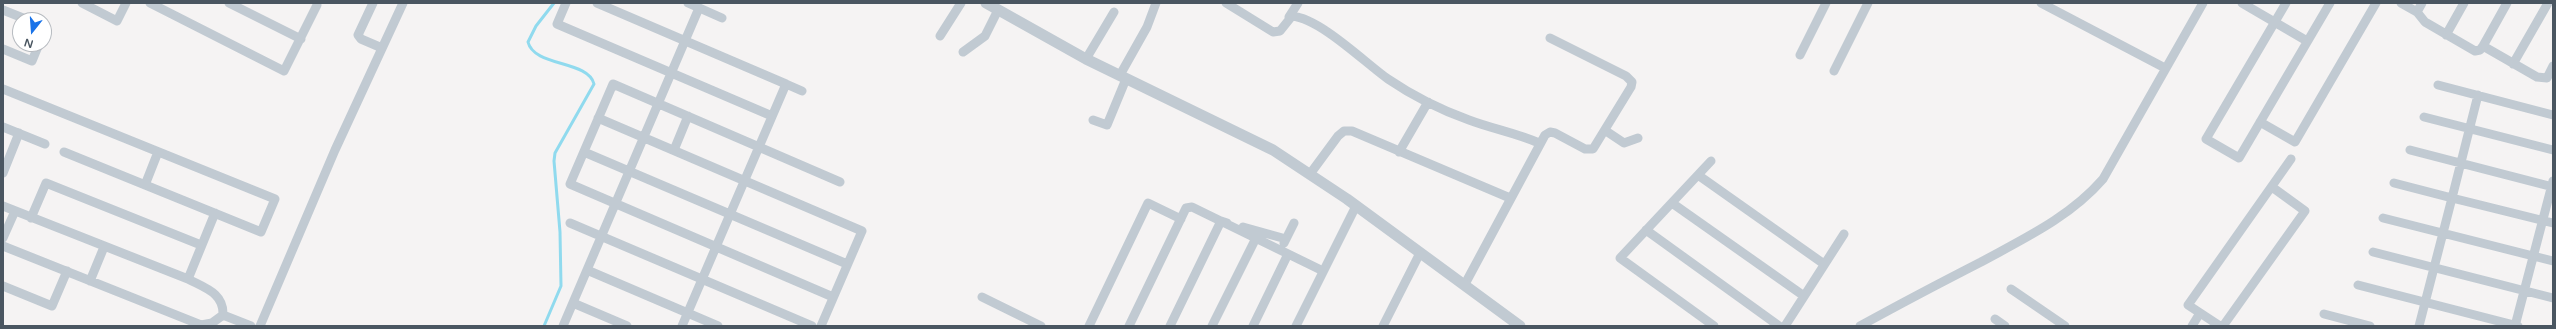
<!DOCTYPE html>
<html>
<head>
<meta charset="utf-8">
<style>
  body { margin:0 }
  #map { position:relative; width:2556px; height:329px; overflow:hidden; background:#f5f3f3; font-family:"Varela Round",sans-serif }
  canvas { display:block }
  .frame { position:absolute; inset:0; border:4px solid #4a5661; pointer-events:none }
  .north { position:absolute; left:12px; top:12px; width:40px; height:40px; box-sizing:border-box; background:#fff; border:1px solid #b7bbc0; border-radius:50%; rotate:197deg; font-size:11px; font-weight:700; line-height:16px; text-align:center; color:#4a5661 }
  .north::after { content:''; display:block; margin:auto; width:14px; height:18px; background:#1a73e8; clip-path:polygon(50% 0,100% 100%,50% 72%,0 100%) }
</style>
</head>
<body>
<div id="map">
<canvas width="2556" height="329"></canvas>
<div class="frame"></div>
<div class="north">N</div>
</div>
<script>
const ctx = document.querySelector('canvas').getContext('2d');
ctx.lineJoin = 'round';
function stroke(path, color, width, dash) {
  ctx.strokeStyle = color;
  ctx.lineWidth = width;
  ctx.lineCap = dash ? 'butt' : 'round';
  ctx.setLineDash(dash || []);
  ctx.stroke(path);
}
stroke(new Path2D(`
  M544,326L561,286L560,232L554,161L555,153L594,84C588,60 534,67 528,42L536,26L554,3`), '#90daee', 3);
stroke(new Path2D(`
  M82,3L117,21L126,3
  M150,3L284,71L317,5
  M229,3L301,39
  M373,3L358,35L361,39L382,48
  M566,3L557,24L772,116
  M597,3L786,84L682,326
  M688,3L722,18
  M1226,3L1273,32L1280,31L1292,16C1321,19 1364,62 1388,79C1413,96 1441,110 1469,120C1493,129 1516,133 1539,143
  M2041,3L2165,68
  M2242,3L2307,41
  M2286,3L2206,139L2239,158L2330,3
  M2401,3L2417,12L2425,22L2475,51L2480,50L2483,46L2537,77L2547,78L2553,66
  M3,10L28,20
  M2417,12L2422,3
  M1289,17L1298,3
  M44,27V31
  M2446,35L2464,3
  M940,36L961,3
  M2483,46L2507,3
  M3,49L32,61L39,44
  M963,52L985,36L998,10
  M1800,55L1826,3
  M1086,59L1114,12
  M2513,64L2548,3
  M1834,71L1868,3
  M1120,75L1147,27L1156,3
  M786,84L802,91
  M2438,85L2553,115
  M3,89L275,199L261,232L64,152
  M2478,95L2452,198L2553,223
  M2424,117L2553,150
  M598,118L862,231L821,326
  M1093,120L1107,125L1126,79
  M2260,122L2295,142L2376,3
  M3,127L45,144
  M1606,131L1624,143L1638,138
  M674,150L688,116
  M2410,150L2553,187
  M584,152L847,264
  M1399,152L1428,102
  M1711,161L1620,258L1714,326
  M3,173L19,133
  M1310,174L1338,136L1344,131H1352L1510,198
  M1698,175L1824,264
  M2394,183L2452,198L2419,326
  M145,185L158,152
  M1672,203L1804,296
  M3,206L188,279C205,288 224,293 223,315
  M31,218L46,183L201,245
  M2383,218L2553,261
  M570,223L812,326
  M1243,227L1286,239
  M1646,230L1779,326
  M3,238L15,211
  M1284,243L1294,223
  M3,246L201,325L212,323L223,315L251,326
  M2373,252L2553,298
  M587,270L718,326
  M188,279L215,213
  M90,281L104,247
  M1465,284L1545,135L1550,132L1555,133L1585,149H1593L1631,87L1632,82L1626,76L1550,38
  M2358,285L2518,326
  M3,286L52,306L67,271
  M2011,289L2065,326
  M833,297L570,184L613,84L840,182
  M982,297L1041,326
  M573,303L627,326
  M2324,314L2370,326
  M1995,319L2005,326
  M260,326L335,150L403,3
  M563,326L699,8
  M1089,326L1148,203L1181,219
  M1129,326L1186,208L1192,207L1323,271
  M1170,326L1221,221L1227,223
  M1212,326L1256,238
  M1253,326L1288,254
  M1296,326L1356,206
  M1383,326L1420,253
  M1785,326L1844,234
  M1860,326C1900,304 1940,283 1981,262C2025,238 2070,217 2103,179L2203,3
  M2192,326L2200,313
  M2220,326L2188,305L2291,159
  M2223,326L2305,211L2272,187
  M2515,326L2553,181`), '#c1cad2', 9);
stroke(new Path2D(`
  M986,3L1086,59L1273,150L1347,199L1520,326`), '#c1cad2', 11);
</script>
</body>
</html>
